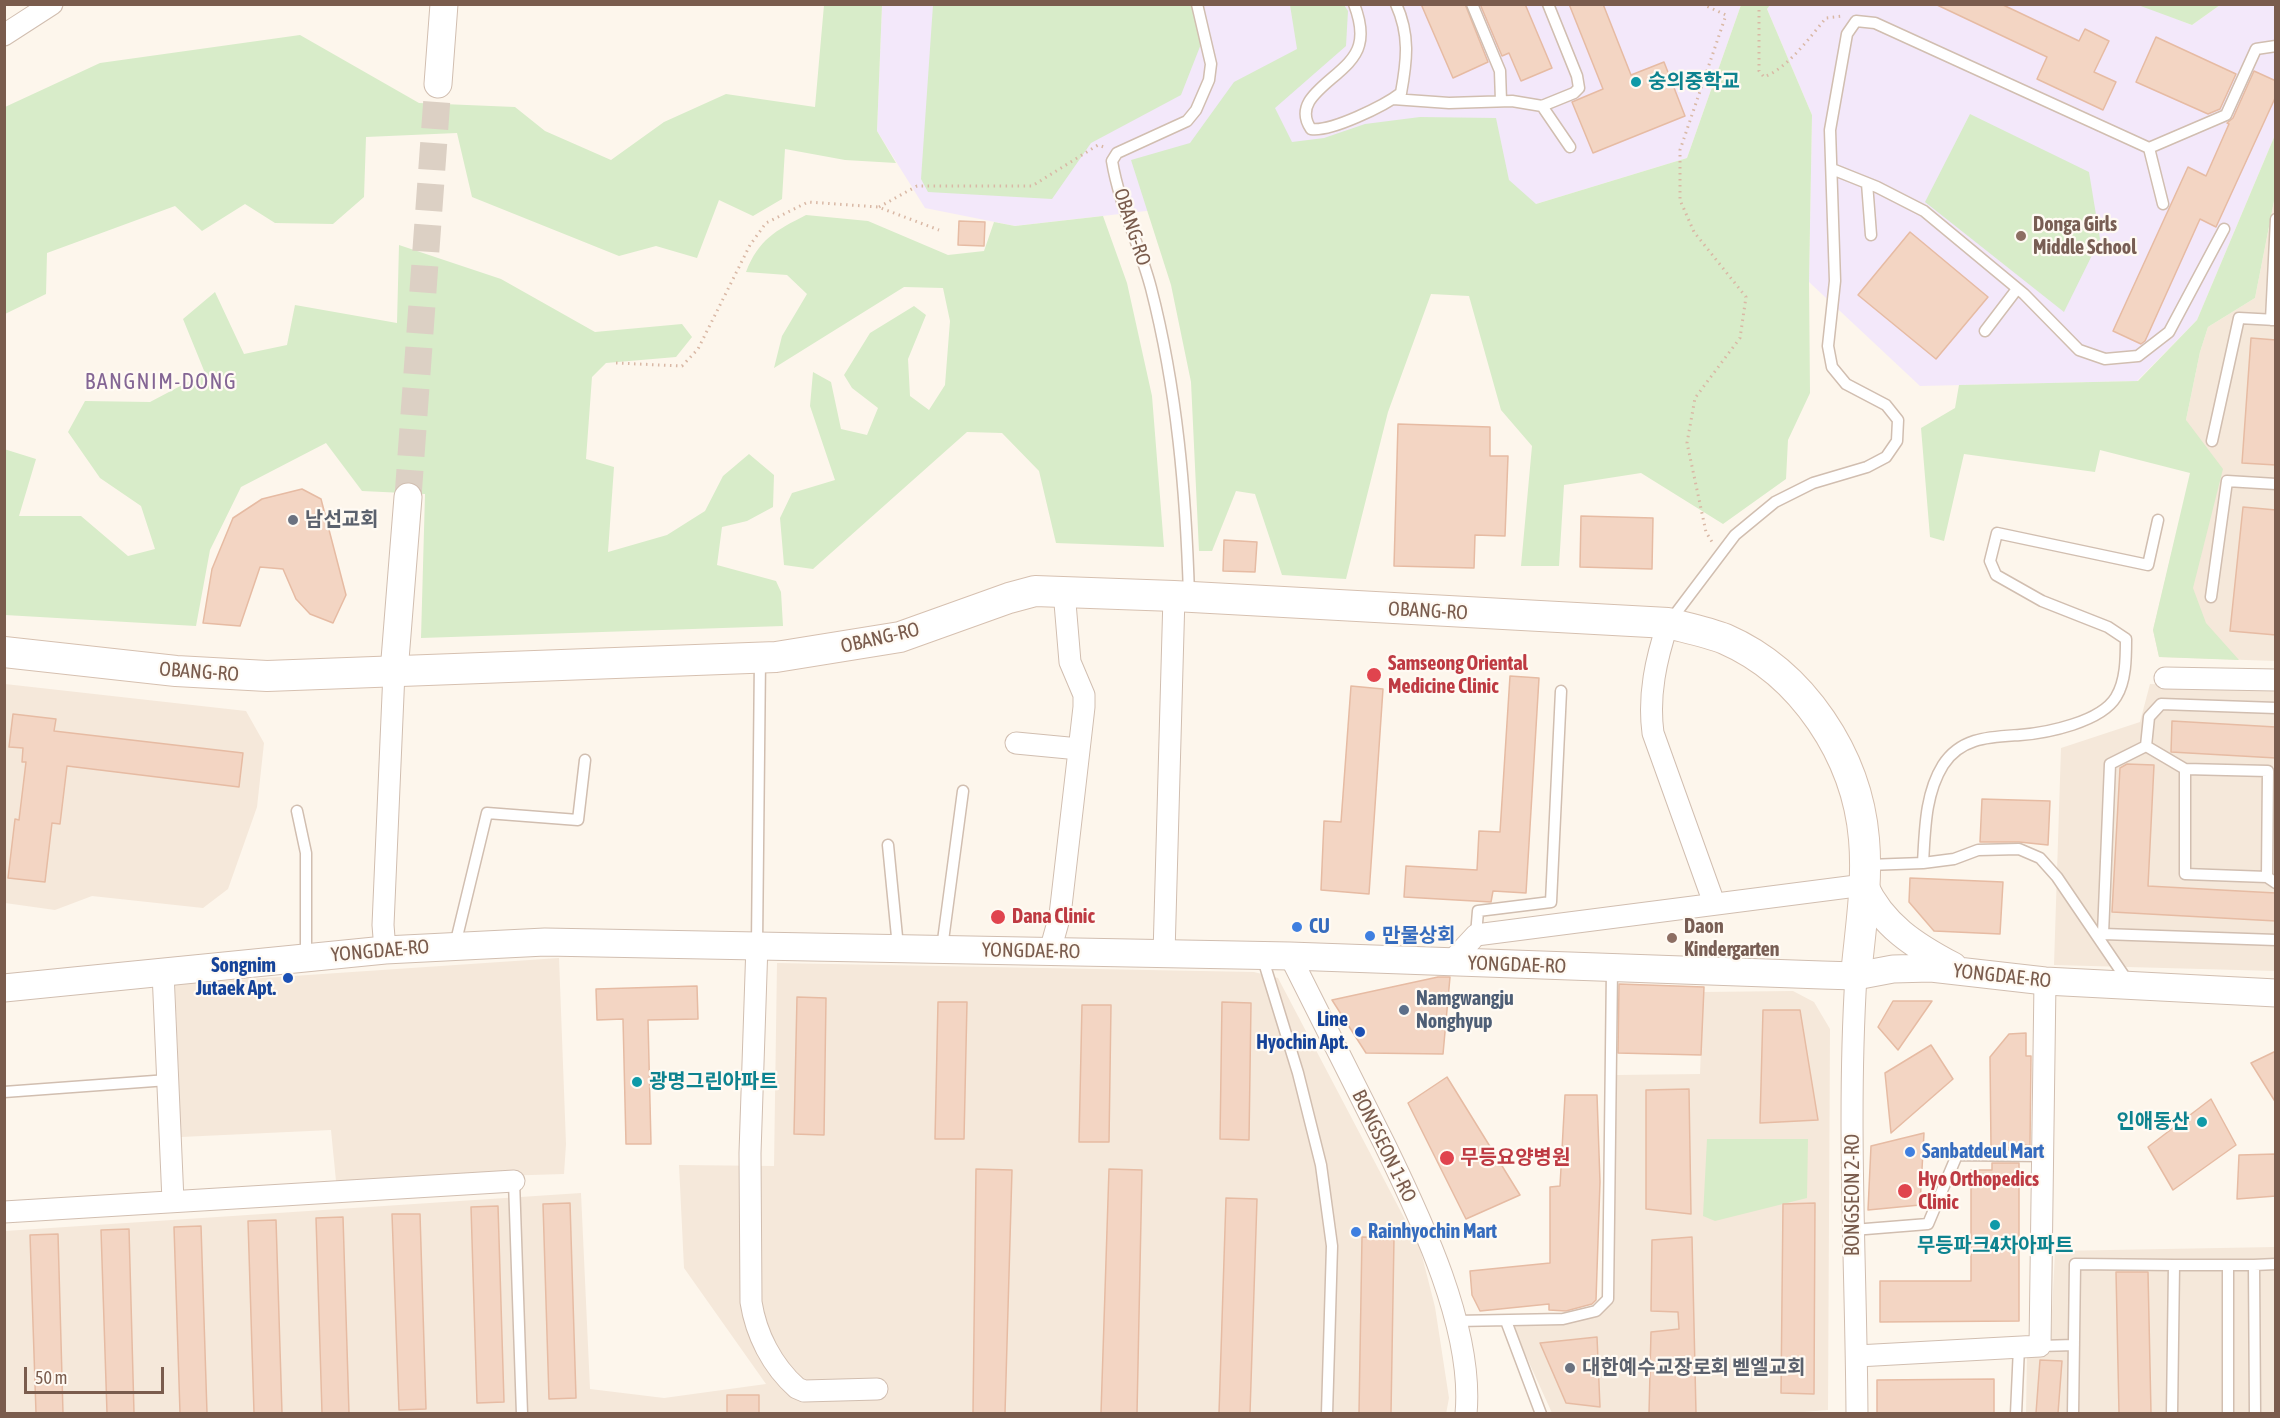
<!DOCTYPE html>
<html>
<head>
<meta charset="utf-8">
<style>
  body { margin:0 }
  #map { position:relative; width:2280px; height:1418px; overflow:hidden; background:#fdf6ec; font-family:"Asap Condensed",sans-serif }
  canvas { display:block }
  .frame { position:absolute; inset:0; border:6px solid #7a5c4d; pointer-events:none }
  .scale { position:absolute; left:24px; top:1367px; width:140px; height:27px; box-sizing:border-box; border:3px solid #7a5c4d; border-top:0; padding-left:8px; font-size:18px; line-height:21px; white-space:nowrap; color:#7a5c4d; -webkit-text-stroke:4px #fffaf3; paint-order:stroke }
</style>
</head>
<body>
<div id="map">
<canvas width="2280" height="1418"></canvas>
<div class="frame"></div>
<div class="scale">50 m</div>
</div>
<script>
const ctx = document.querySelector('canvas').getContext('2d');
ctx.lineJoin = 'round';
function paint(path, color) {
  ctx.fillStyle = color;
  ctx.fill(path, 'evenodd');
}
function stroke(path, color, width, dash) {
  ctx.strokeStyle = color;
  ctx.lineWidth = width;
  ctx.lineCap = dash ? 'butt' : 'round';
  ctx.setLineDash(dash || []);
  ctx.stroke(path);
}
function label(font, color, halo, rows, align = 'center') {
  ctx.font = font + ' "Asap Condensed","Noto Sans KR",sans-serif';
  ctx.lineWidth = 4.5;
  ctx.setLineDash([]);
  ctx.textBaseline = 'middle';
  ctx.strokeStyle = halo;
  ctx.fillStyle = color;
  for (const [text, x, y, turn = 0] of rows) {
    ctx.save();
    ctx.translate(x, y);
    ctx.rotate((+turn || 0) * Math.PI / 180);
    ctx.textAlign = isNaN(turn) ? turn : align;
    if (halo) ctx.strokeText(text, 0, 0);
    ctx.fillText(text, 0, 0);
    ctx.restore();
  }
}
paint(new Path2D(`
  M2275,196V661L2159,657L2153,630L2191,473L2186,420L2200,352L2208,327L2255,298Z
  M5,684L246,711L264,743L257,807L228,889L203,908L92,896L55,910L5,903Z
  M2150,684L2275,689V971L2054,965L2061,748L2140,722Z
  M559,958L566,1144L564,1174L336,1181L331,1130L181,1137L175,984Z
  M777,963L1254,972L1278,978L1420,1248L1435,1307L1449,1398L1446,1414H5V1231L581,1193L590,1389L664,1398L766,1384L684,1268L679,1165L774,1166Z
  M1793,991L1814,1002L1830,1029L1828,1410L1778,1414L1552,1413L1512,1325L1568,1323L1598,1313L1612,1302L1617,1075L1700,1074L1703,992Z
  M2275,1247V1413L2026,1414L2027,1354L2050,1353L2055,1251Z`), '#f5e8da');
paint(new Path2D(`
  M1770,4H2138L2192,25L2220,5H2275V135L2197,320L2137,381L1920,386L1809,282L1812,115L1767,9Z
  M882,5H1741L1687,158L1536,204L1146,211L1015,226L925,208L877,131Z`), '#f3e8fa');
paint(new Path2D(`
  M824,5H882L877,131L896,163L845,160L785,149L782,199L753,216L719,200L697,258L656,246L619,256L472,197L457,133L366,137L364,197L333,224L275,223L245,204L202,231L175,206L47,253L46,294L5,314V107L100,63L300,35L419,103L515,107L545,131L611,160L664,122L726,94L815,107Z
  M933,5H1194L1201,44L1181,95L1091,143L1052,199L928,192L921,179Z
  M1290,5H1344L1348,11L1346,46L1275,108L1292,142L1324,138L1365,124L1420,117L1496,118L1509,180L1536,204L1687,158L1741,5H1770L1767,9L1812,115L1809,282L1810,393L1788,440L1786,479L1723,524L1641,473L1564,485L1559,566H1521L1532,446L1501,410L1469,296L1431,294L1388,412L1346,579L1282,575L1255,494L1236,491L1212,551H1199L1191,382L1171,285L1131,160L1190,143L1234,82L1297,49Z
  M2138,5L2220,4V5L2192,25Z
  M1970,114L2089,172L2100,239L2064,312L1925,202Z
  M2275,135V196L2255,298L2208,327L2200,352L2186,420L2223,469L2193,588L2206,623L2239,660L2159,657L2153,630L2190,473L2100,450L2095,472L1964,454L1944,541L1930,537L1921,428L1955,408L1959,385L2138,381L2197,320Z
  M806,215L868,221L948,255L984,251L994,222L1015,226L1103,216L1127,283L1152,396L1164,547L1056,543L1039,471L1002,433L967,432L813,569L784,565L780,518L792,493L835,480L810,406L813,372L831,382L841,429L867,435L878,408L852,388L844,375L870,333L914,306L926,315L908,359L910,396L929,410L945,385L950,321L943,288L904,287L774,368L782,336L807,294L787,275L746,272C759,239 775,231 806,215Z
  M399,245L501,279L595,332L682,324L692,337L676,357L606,363L592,377L586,459L614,467L608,552L667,535L705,511L723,476L749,454L774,475L773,507L747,521L722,527L717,565L776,581L781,592L783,626L421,638L425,494L362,491L326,443L241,487L210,550L196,626L5,615L4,449L36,459L19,516H81L128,556L155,549L141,506L100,478L68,432L85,401L150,402L205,373L183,319L215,292L244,354L287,345L295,305L397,323Z
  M1707,1139H1808L1807,1198L1715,1221L1703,1216Z`), '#d8ecc9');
const building = new Path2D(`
  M1421,4H1465L1488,62L1453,78Z
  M1480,4H1525L1552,68L1521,81L1509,53L1502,56Z
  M1569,4H1603L1631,75L1664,62L1685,116L1593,153L1572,102L1603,89Z
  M1935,4H2001L2079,41L2085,29L2109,41L2094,72L2116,82L2103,110L2037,79L2047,57Z
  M2156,37L2236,74L2220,109L2208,114L2136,82Z
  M2254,71L2276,81V96L2216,227L2200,219L2145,341L2141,344L2113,331L2188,167L2206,176L2229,124L2227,123L2233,118Z
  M959,221L985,222L984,246L958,245Z
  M1910,232L1988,297L1936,359L1858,295Z
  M2251,338L2276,340V465L2242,463Z
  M1398,424L1490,427V456H1508L1505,536L1475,535L1474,568L1394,566Z
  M302,489L321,499L346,595L333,623L310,614L296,599L283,569L260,567L240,626L203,623L212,569L233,518L262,499Z
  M2243,507L2276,510V635L2230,631Z
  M1581,516L1653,518L1652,569L1580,567Z
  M1224,540L1257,542L1255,572L1223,571Z
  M1510,676L1539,678L1526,893L1493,891L1491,902L1404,897L1406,866L1477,870L1479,831L1500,832Z
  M1351,686L1383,689L1369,894L1321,890L1324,821L1341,822Z
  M13,714L56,719L54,731L243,753L239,787L67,766L60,824L52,823L45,882L8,878L15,819L19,820L26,762H22L23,748L9,747Z
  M2172,721L2276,727V758L2171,752Z
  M2127,764L2154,765L2148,886L2276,893V921L2112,912L2120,768Z
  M1982,799L2050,801L2048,845L2019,842H1980Z
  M1910,878L2003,882L2000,934L1934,931L1909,902Z
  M1438,977H1450L1443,1054L1366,1053L1332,1000Z
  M1619,984L1704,987L1701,1055L1618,1053Z
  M697,986L698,1019L648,1020L651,1144H626L623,1019L597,1020L596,989Z
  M797,997L826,998L824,1135L794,1134Z
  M1893,1001H1932L1898,1050L1878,1027Z
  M938,1002H967L964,1139H935Z
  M1222,1002L1251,1003L1249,1140L1220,1139Z
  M1082,1005H1111L1109,1142H1079Z
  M1763,1010H1800L1818,1120L1760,1123Z
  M2026,1033V1056H2031L2030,1145H2019V1148H1991L1990,1057L2009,1034Z
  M1931,1045L1953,1079L1891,1133L1885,1073Z
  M2276,1051V1103L2251,1063Z
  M1447,1077L1520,1195L1466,1219L1408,1103Z
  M1689,1089L1691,1214L1646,1209V1090Z
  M1565,1095H1597L1600,1182L1596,1300L1592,1304L1566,1311L1549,1310V1304L1480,1311L1472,1295L1470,1271L1550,1263V1187L1560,1186Z
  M2211,1099L2236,1145L2173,1190L2148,1147Z
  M1924,1133L1920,1205L1868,1210L1871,1146Z
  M2276,1154V1196L2237,1199L2239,1155Z
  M1992,1163H2019V1321L1880,1322V1281H1971V1170H1992Z
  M976,1169L1012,1170L1005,1413H973Z
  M1109,1169L1142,1170L1137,1413H1101Z
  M1226,1198L1257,1199L1250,1413H1219Z
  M570,1203L576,1398L549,1399L543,1204Z
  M1815,1203L1814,1394L1781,1393L1783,1204Z
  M498,1206L504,1402L477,1403L471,1207Z
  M392,1214H420L426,1409L399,1410Z
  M343,1217L349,1413H322L316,1218Z
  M276,1220L282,1413H254L248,1221Z
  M201,1226L207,1413H180L174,1227Z
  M129,1229L134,1413H107L101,1230Z
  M58,1234L63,1413H36L30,1235Z
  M1362,1237L1394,1238L1391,1413H1359Z
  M1692,1237L1696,1413H1649L1651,1332L1679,1329L1678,1312L1651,1311L1652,1240Z
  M2116,1272H2148L2151,1413H2119Z
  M1597,1337L1600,1407L1566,1403L1540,1343Z
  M2040,1360L2062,1361L2058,1413H2036Z
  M1994,1379V1413H1877V1380Z
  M727,1395H759V1413H727Z`);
paint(building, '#f3d5c3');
stroke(building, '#e6bba3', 1.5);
stroke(new Path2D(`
  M408,497L438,84`), '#dcd0c4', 27, [27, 14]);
const service = new Path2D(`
  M1354,4C1359,17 1363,31 1359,45C1351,77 1287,94 1311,129C1331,132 1384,106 1401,93C1407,60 1410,35 1396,4
  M1472,4L1500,71L1501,101
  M1393,99L1449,103L1512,101L1542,106L1574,93L1579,88L1577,76L1548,4
  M1542,106L1570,147
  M2149,148L2226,115L2256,49L2276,46
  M1832,169L1877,187L1924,211L2024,294L2079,350L2105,359L2138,356L2169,332L2224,229
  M1867,183L1871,235
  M2271,320L2276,219
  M1985,331L2017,289
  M2212,441L2239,318L2276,320
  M1189,596C1186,493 1177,389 1151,288C1140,246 1119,204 1112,161L1117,153L1187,121L1196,110L1209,80L1211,64L1197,4
  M2211,597L2227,481L2276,484
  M1670,621L1735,535L1775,502L1813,483L1867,467L1886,457L1897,441L1898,420L1886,405L1846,384L1832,367L1828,346L1835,281L1830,130L1847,34L1856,21L1875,23L2149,148L2163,204
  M2146,746L2149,717L2161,704L2276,708
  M2185,769L2268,771L2267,877
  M297,811L306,853V957
  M888,845L898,947
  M1923,863C1925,830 1925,794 1943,765C1961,737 1990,737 2020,735C2047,733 2101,722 2116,697C2126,681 2126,658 2126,639L2108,627L2042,601L1996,575L1990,561L1997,533L2148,565L2158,520
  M1868,865L1923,863L1954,859L1978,850L2019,849L2040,858L2057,877L2129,983
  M2276,883L2267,877L2185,874V769L2146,746L2110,764L2103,934L2276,940
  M1476,935L1478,911L1551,902L1561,691
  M757,944L760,658
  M455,945L487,813L578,820L585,760
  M942,948L963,791
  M1262,956L1298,1073L1321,1165L1332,1246L1327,1414
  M4,1092L168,1080
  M514,1181L522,1414
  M1853,1230L1928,1224L1957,1155L2043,1156
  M2174,1265H2254L2255,1414
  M2254,1265L2276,1264
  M1456,1321L1563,1319L1596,1311L1608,1299L1612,969
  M1506,1321L1541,1414
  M2040,1346L2074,1345
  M2016,1414L2019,1347
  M2073,1414L2075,1264L2174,1265L2172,1414
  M2228,1414V1265`);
const minor = new Path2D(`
  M4,35L52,4
  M1668,623C1656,659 1648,695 1653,733L1714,903
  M2165,678L2276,680
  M1016,743L1079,749
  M757,944L750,1153L751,1302C756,1334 772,1366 797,1388L804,1391L877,1389
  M385,950L383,925L394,672
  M1050,951L1060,915L1084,707V695L1070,662L1064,591
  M1164,954L1174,596
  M1290,956C1322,1019 1354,1082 1385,1145C1421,1219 1474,1329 1466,1414
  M1451,962L1476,935L1864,885
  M163,972L173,1201
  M1856,976C1847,1122 1856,1267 1857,1414
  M4,1212L514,1181
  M1857,1356L2040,1346L2045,981`);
const tertiary = new Path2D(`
  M438,84L444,4
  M394,672L408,497
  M1864,885C1882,925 1915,946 1953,966
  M4,988L385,950L545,942L1290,956L1822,975L1856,976L1893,969L1931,968L2045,981L2276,993`);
const secondary = new Path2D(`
  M4,652L176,671L267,676L776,657L900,637L1009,598L1035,591L1174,596L1668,623C1687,628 1707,632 1725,639C1803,673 1857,756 1864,839C1868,884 1860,931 1856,976`);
stroke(service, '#d1beb0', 13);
stroke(minor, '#d1beb0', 23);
stroke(tertiary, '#d1beb0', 29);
stroke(secondary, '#d6c0b0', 32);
stroke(new Path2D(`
  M1702,4L1726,15L1680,150V200L1694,232L1746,297L1740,338L1695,398L1687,443L1706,532L1712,542
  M1759,4V71L1764,77C1789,67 1809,38 1826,18L1843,16
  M879,207L917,186H1032L1098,145L1104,147
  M616,363L682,366L698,349L750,245L766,223L808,202L878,207L939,230`), '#d9b8a5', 3, [1.5, 4.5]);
stroke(service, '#fff', 10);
stroke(minor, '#fff', 21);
stroke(tertiary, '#fff', 27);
stroke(secondary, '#fff', 30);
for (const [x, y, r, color] of [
  [1636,82,6,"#0f9aa8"],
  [2021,236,6,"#8d6e63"],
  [293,520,6,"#6b7280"],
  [1374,675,8,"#e0444e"],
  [998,917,8,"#e0444e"],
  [1297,927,6,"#3f7fe0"],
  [1370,936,6,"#3f7fe0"],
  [1672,938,6,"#8d6e63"],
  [288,978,6,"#1a4fb4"],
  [1404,1010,6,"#5c6f8a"],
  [1360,1032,6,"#1a4fb4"],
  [637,1082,6,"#0f9aa8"],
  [2202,1122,6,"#0f9aa8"],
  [1910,1152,6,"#3f7fe0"],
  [1447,1158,8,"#e0444e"],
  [1905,1191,8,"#e0444e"],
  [1995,1225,6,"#0f9aa8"],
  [1356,1232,6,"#3f7fe0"],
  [1570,1368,6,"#6b7280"]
]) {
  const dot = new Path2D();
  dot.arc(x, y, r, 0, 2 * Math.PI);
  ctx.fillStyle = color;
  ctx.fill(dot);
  stroke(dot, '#fffaf3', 2);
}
label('bold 20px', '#0d838f', '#fffaf3', [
  ["숭의중학교",1648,82],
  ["광명그린아파트",649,1082],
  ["인애동산",2190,1122,"right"],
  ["무등파크4차아파트",1995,1246,"center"]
], 'left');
label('bold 20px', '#785e54', '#fffaf3', [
  ["Donga Girls",2033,225],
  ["Middle School",2033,248],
  ["Daon",1684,927],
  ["Kindergarten",1684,950]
], 'left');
label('20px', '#7a5c4d', '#fffaf3', [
  ["OBANG-RO",1132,227,72],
  ["OBANG-RO",1428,611,3],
  ["OBANG-RO",880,638,-13],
  ["OBANG-RO",199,672,4],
  ["YONGDAE-RO",380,951,-5],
  ["YONGDAE-RO",1031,951,1],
  ["YONGDAE-RO",1517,965,2],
  ["YONGDAE-RO",2002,976,6],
  ["BONGSEON 1-RO",1384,1146,64],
  ["BONGSEON 2-RO",1853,1195,-90]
]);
label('bold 20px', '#5b616d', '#fffaf3', [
  ["남선교회",305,520],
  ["대한예수교장로회 벧엘교회",1582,1368]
], 'left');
label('bold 20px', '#be3a42', '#fffaf3', [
  ["Samseong Oriental",1388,664],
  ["Medicine Clinic",1388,687],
  ["Dana Clinic",1012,917],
  ["무등요양병원",1460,1158],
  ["Hyo Orthopedics",1918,1180],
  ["Clinic",1918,1203]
], 'left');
label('bold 20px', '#366cbe', '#fffaf3', [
  ["CU",1309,927],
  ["만물상회",1382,936],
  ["Sanbatdeul Mart",1922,1152],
  ["Rainhyochin Mart",1368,1232]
], 'left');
label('bold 20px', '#164399', '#fffaf3', [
  ["Songnim",276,966],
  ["Jutaek Apt.",276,989],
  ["Line",1348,1020],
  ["Hyochin Apt.",1348,1043]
], 'right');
label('bold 20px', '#4e5e75', '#fffaf3', [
  ["Namgwangju",1416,999],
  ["Nonghyup",1416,1022]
], 'left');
ctx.letterSpacing = '1.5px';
label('22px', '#846695', '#fffaf3', [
  ["BANGNIM-DONG",161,382]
]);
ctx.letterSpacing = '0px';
</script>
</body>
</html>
